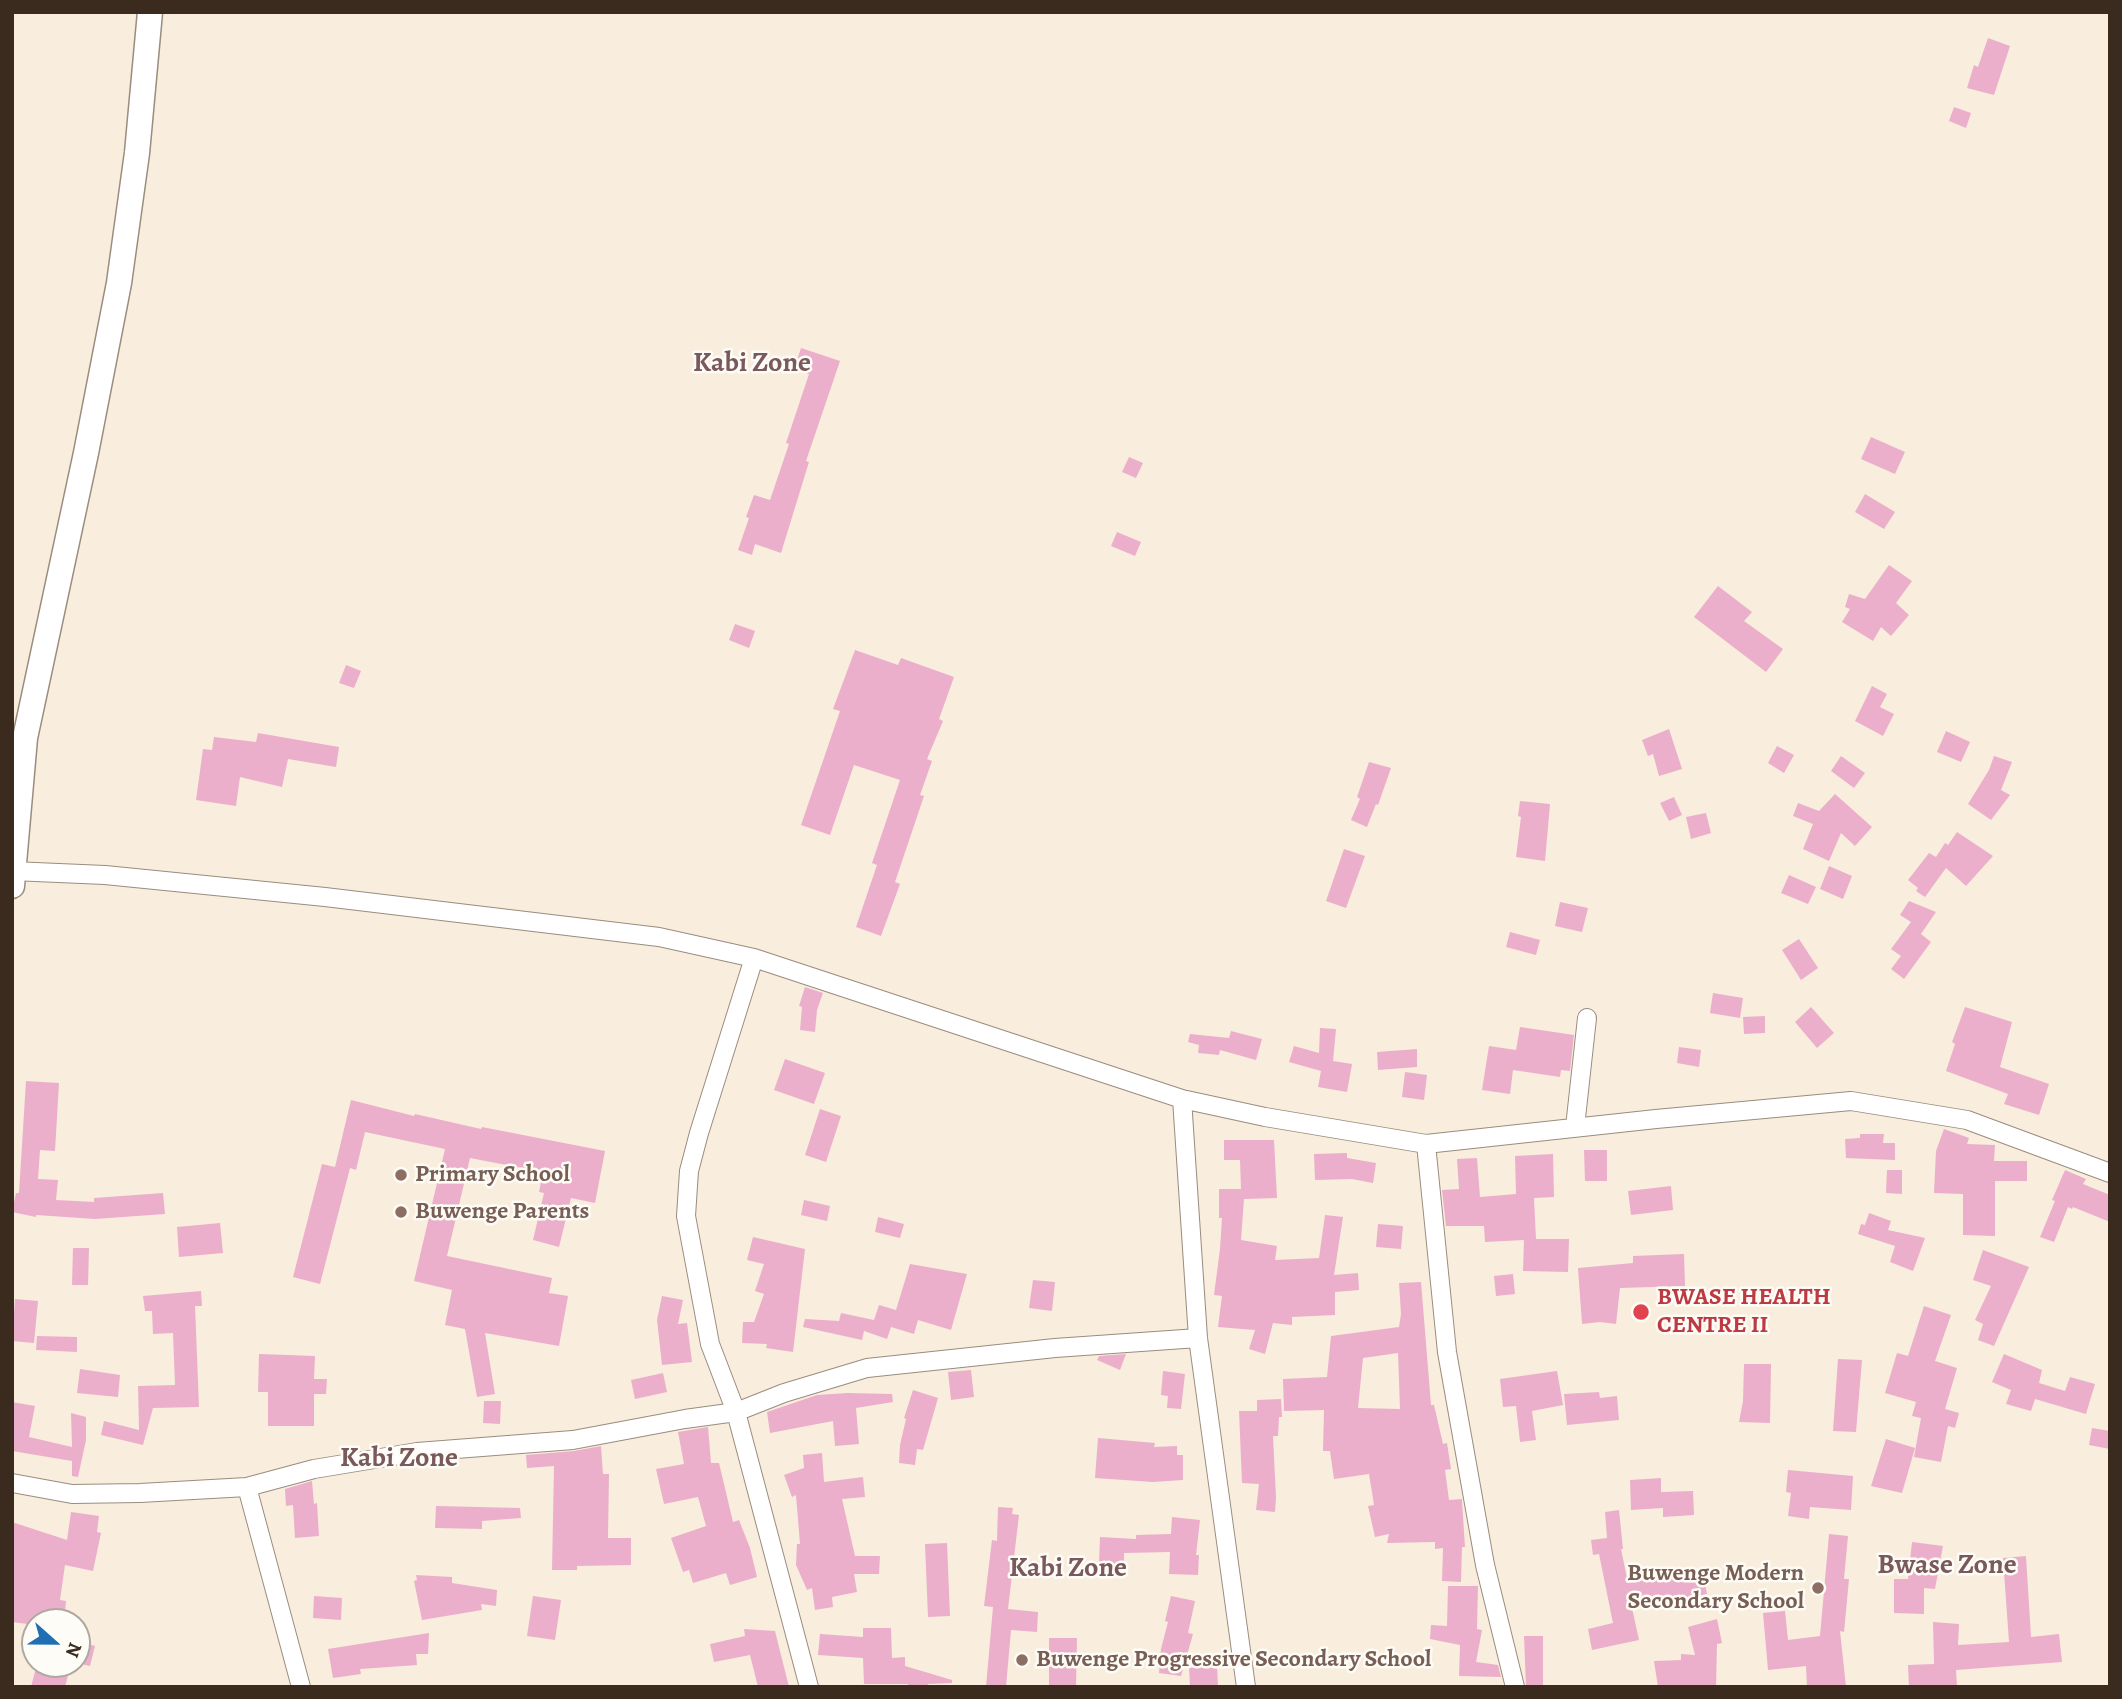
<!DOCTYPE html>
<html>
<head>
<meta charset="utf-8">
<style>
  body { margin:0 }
  #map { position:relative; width:2122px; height:1699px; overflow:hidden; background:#f9edde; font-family:Alegreya,serif }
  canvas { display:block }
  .frame { position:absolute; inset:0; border:14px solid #3b2a1e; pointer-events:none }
  .north { position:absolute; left:21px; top:1608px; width:70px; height:70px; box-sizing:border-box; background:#fdfcf7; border:2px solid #afa8a0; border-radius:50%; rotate:111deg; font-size:19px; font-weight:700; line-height:28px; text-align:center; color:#3b2a1e }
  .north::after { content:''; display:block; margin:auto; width:24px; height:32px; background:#1f6fb2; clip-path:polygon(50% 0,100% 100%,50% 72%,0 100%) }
</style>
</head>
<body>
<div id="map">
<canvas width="2122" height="1699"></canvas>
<div class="frame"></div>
<div class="north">N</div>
</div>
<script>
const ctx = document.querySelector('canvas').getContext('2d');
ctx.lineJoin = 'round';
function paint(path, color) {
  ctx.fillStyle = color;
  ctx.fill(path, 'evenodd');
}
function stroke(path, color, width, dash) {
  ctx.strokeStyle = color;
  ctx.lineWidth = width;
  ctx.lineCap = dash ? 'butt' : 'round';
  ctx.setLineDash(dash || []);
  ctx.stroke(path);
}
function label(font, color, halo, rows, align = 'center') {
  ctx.font = font + ' Alegreya,serif';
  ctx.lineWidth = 5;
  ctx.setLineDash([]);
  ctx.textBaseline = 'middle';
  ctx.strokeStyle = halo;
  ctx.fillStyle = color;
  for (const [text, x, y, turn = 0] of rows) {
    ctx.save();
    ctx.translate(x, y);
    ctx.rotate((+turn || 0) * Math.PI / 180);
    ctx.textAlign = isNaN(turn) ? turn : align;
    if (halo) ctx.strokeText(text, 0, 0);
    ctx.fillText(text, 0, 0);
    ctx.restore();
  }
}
paint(new Path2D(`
  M1988,38L2010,46L1994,95L1967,88L1974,65L1978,67Z
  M1954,107L1971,113L1966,128L1949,121Z
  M801,348L840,361L806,461L809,462L781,553L755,544L752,555L738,550L749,518L746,517L754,495L770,500L789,444L786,443L809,374L794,369Z
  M1871,437L1905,452L1895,474L1861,459Z
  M1129,457L1143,463L1136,478L1122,472Z
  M1865,494L1895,512L1884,529L1855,512Z
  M1117,532L1141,542L1135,556L1111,546Z
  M1889,565L1912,581L1896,603L1909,615L1891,636L1881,627L1873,641L1842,622L1850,609L1845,607L1849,594L1865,599Z
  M1718,586L1752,612L1744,621L1783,649L1766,672L1694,617Z
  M735,624L755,631L749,648L729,640Z
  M855,650L898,665L901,658L954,677L939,719L943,721L927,759L932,761L920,795L924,796L895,882L900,884L881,936L856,927L877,865L872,863L900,780L854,765L830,835L801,825L840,711L833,709Z
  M346,665L361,671L354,688L339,683Z
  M1872,686L1887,694L1880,707L1894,714L1883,736L1855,721Z
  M1669,729L1682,769L1659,776L1653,754L1648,756L1642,740Z
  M1946,731L1970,742L1961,762L1937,752Z
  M258,733L339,747L336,767L288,759L282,787L240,777L236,806L196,800L203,749L212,750L214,737L256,742Z
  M1777,746L1794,755L1784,773L1768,763Z
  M1841,756L1865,773L1854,788L1831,771Z
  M1994,756L2012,762L2001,790L2010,795L1991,820L1968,804L1989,770Z
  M1369,762L1391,768L1378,805L1376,804L1367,827L1351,820L1360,799L1357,797Z
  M1835,794L1872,827L1855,846L1841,833L1829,861L1803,849L1813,824L1793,816L1798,803L1819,811Z
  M1674,797L1682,815L1669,821L1660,803Z
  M1520,801L1550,804L1545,861L1516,857L1521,817L1518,816Z
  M1706,813L1711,833L1691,839L1686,817Z
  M1957,832L1993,856L1966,886L1946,868L1925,897L1916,891L1918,888L1908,880L1929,853L1936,857L1945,843L1948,845Z
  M1344,849L1365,856L1346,908L1326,901Z
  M1829,866L1852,876L1843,899L1820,889Z
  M1789,875L1816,887L1808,904L1781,893Z
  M1909,901L1936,912L1921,934L1931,942L1904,979L1891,969L1901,956L1891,949L1911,922L1900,915Z
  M1560,902L1588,908L1582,932L1555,926Z
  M1510,932L1540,940L1536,955L1506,947Z
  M1799,939L1818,968L1801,980L1782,950Z
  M805,987L823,993L817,1010L815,1032L800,1030L802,1007L799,1006Z
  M1713,993L1743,998L1740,1018L1710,1013Z
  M1811,1007L1834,1033L1817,1048L1795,1022Z
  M1965,1007L2012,1022L2000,1067L2049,1084L2039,1115L2004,1104L2008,1094L1946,1071L1955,1044L1952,1042Z
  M1765,1016V1033L1744,1034L1743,1017Z
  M1520,1027L1574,1035L1570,1071L1561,1070L1560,1077L1513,1070L1510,1094L1482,1090L1489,1046L1516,1050Z
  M1320,1028L1336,1029L1333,1061L1352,1064L1347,1092L1318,1087L1321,1071L1289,1062L1294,1046L1319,1053Z
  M1231,1031L1262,1039L1256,1060L1220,1050L1219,1055L1198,1053L1199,1045L1188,1042L1190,1034L1229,1038Z
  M1679,1047L1701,1050L1699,1067L1677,1063Z
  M1417,1049V1067L1378,1070L1377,1052Z
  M785,1059L825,1073L814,1104L774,1090Z
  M1405,1072L1427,1075L1424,1100L1402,1097Z
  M26,1081L59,1083L55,1151L40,1150L38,1179L58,1180L56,1200L94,1202V1198L163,1193L165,1214L95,1219L36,1215V1217L12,1212L16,1193H19Z
  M351,1100L414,1116L415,1114L481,1129L482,1127L605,1151L595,1203L571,1198L559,1247L533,1240L544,1193L539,1192L543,1172L470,1158L447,1256L552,1278L549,1293L568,1296L559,1346L485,1333L495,1394L477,1397L465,1329L445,1325L452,1290L414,1281L445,1149L365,1132L356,1170L350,1168L320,1284L293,1277L322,1164L335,1167Z
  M820,1109L841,1116L826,1162L805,1155Z
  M1944,1129L1969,1138L1967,1144L1995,1145L1994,1161H2027V1181H1995V1236L1963,1235V1194L1934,1193L1936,1151Z
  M1860,1134H1884L1883,1143H1895V1160L1846,1158L1845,1139L1860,1138Z
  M1224,1140H1274L1277,1198L1244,1199L1241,1240L1277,1246L1275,1260L1319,1258L1325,1215L1343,1217L1334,1275L1358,1273L1359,1290L1335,1292V1315L1292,1317V1325L1273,1323L1265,1354L1249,1349L1255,1330L1218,1327L1222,1296L1214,1295L1220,1249L1222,1218H1219V1189H1241L1240,1160H1224Z
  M1584,1150H1607V1181H1585Z
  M1347,1153V1158L1376,1163L1373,1183L1352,1179L1315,1180L1314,1154Z
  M1553,1154L1554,1197L1534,1198L1536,1239H1534H1569L1568,1272L1523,1271L1524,1240L1485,1242L1484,1226H1446L1442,1190L1459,1189L1457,1159L1477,1158L1480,1197L1516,1194L1515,1156Z
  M1887,1170H1902V1194L1886,1193Z
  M2065,1170L2086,1179L2083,1184L2110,1195V1222L2073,1207L2072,1209L2068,1207L2054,1242L2040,1237L2055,1201L2052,1200Z
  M1671,1186L1673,1210L1631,1215L1628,1191Z
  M804,1200L830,1206L827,1221L801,1215Z
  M1869,1213L1891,1221L1888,1230L1925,1238L1913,1271L1890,1262L1895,1246L1858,1234L1861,1224L1865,1225Z
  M878,1217L904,1224L900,1238L875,1232Z
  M220,1223L223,1253L179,1257L177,1227Z
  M1378,1224L1403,1226L1401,1249L1376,1247Z
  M753,1237L805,1249L793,1352L766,1348L767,1344L742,1343L743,1322H754L764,1294L755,1291L764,1264L747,1260Z
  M73,1248H89L88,1285H72Z
  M1983,1250L2029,1267L1994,1346L1978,1340L1983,1324L1975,1320L1991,1286L1973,1280Z
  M1684,1254L1685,1286L1620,1288L1616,1324L1600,1322L1582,1324L1578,1268L1633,1263V1256Z
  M910,1264L967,1274L951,1330L918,1320L914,1334L891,1327L887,1339L864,1331L862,1340L803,1327L805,1319L839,1321L841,1313L874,1320L879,1305L896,1310Z
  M1513,1274L1515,1294L1496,1296L1494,1276Z
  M1033,1280L1055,1282L1052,1311L1029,1308Z
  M1421,1282L1431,1405H1434L1443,1444L1447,1443L1451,1469L1445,1470L1449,1500L1462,1499V1501L1465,1547H1462L1461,1582L1442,1581L1443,1548L1435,1549V1542L1387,1543L1389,1534L1375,1537L1368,1506L1374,1505L1369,1474L1334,1479L1330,1451H1323L1324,1410L1284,1411L1283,1379L1327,1377L1331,1336L1399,1327L1401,1314L1399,1283ZM1398,1353L1400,1409L1358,1408L1363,1358Z
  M201,1291L202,1306H195L199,1407L153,1408L143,1445L101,1435L104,1421L139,1430L138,1386L175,1385L173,1333L153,1334L152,1311H145L143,1296Z
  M662,1296L683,1300L678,1324L687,1323L692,1362L662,1365L657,1320Z
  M15,1299L38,1301L34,1343L12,1341Z
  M1924,1306L1951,1315L1935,1361L1957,1368L1945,1409L1959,1413L1955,1428L1948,1426L1941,1462L1914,1457L1921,1418L1912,1416L1916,1402L1885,1393L1897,1353L1908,1356Z
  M37,1336L77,1337V1352L36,1350Z
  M259,1354L315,1356L314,1379H327L326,1394H314V1426H268V1392H258Z
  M1126,1354L1120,1370L1097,1360L1099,1356Z
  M2004,1354L2042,1370L2039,1383L2065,1391L2070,1377L2095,1384L2086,1414L2035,1399L2031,1411L2006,1404L2011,1390L1992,1382Z
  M1838,1359L1862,1360L1856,1432L1833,1431Z
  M1744,1364H1771L1770,1423L1739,1422L1743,1401Z
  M80,1369L120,1375L118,1397L77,1393Z
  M971,1370L974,1397L951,1400L948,1372Z
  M1163,1371L1185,1374L1181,1409L1167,1408L1168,1396L1161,1395Z
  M1557,1371L1563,1405L1532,1411L1536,1440L1520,1442L1516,1406L1503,1407L1500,1379Z
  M663,1373L667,1392L635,1399L631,1380Z
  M913,1390L938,1398L923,1450L917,1449L915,1465L899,1463L900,1445L906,1419L904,1418Z
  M1599,1392L1600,1398L1617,1396L1619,1420L1567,1425L1564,1394Z
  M848,1393L892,1394L893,1402L856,1408L859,1444L835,1446L833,1421L770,1433L767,1412L817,1395Z
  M1281,1399L1282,1417H1279L1278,1436H1273L1276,1498L1275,1512L1256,1510L1259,1484L1242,1483L1239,1411H1257V1400Z
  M484,1401H501L500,1424L483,1423Z
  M12,1402L35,1406L29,1437L72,1447L71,1413L86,1417V1440L78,1477L72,1476V1461L12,1451Z
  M708,1427L711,1463H719L733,1522L739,1520L750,1548L757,1577L730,1585L726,1573L693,1583L689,1570L683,1572L671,1538L706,1526L698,1497L664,1504L656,1469L684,1464L678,1432Z
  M2092,1428L2110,1431V1449L2089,1445Z
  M1098,1438L1155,1443L1154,1447L1177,1446V1455H1183V1480L1153,1482L1095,1478Z
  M1886,1439L1915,1448L1902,1493L1871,1486Z
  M601,1446L603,1474H609L608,1538H631V1565L577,1566V1570H552L554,1466L527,1468L526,1455L574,1451Z
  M822,1453L824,1482L863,1477L865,1497L842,1499L855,1556H880L879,1574H854L857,1592L832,1597L833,1607L815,1610L812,1588L807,1590L796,1565L797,1544H800L796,1495L792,1497L784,1475L804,1468L803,1455Z
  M1788,1470L1853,1476L1851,1510L1810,1507L1809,1519L1788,1516L1791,1493L1786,1492Z
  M1661,1478V1492L1693,1491L1694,1515L1663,1517V1508L1631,1510L1630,1480Z
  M312,1481L314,1504L317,1503L319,1536L295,1538L293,1505L286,1506L285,1489Z
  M436,1506L520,1508L521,1518L482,1521V1529L435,1528Z
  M998,1507L1013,1508L1012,1514L1019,1515L1008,1609L1038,1612L1037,1632L1011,1630L1006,1687H986L993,1607L984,1606L992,1540L997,1541Z
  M1619,1510L1623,1549H1621L1628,1583L1702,1569L1707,1594L1632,1608L1639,1640L1592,1650L1588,1629L1613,1623L1599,1554L1593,1555L1591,1540L1607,1538L1605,1512Z
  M71,1512L99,1516L97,1532L101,1533L93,1571L65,1565L60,1600L66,1601L64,1622H35V1625L12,1622V1522L67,1540Z
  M1172,1517L1200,1520L1196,1555H1199L1198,1575L1169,1574L1170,1552L1124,1553V1565L1099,1564L1100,1537L1136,1539V1535L1171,1534Z
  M1829,1534L1848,1536L1844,1579H1849L1844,1632L1840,1631L1846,1687H1807L1806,1666L1768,1670L1763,1613L1785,1611L1788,1640L1820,1636Z
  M1912,1542L1943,1546L1935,1589L1924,1588V1614L1894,1613V1579H1908Z
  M947,1543L950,1616L928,1617L925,1544Z
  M2026,1556L2031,1637L2059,1634L2062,1662L1956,1670L1957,1686L1909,1687L1908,1665L1934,1664L1933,1622L1959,1624L1958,1645L2009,1642L2003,1558Z
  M416,1575L452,1577V1583L497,1590L496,1606L481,1604L482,1610L422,1620L414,1581L417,1580Z
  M1448,1586H1478L1477,1629L1482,1630L1476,1662L1498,1665L1501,1677L1459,1676L1460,1645L1430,1639L1431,1625L1447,1626Z
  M314,1596L342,1598L341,1620L313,1618Z
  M533,1596L561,1600L555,1640L527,1636Z
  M1171,1596L1195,1601L1188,1633L1193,1634L1181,1676L1159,1673L1161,1649L1168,1622L1165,1621Z
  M1717,1619L1722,1643L1717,1644L1716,1687H1658L1654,1661L1681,1660V1654L1695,1655L1688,1627Z
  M863,1628H891L892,1658L905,1657V1666L952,1680V1683L928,1684L927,1687H907L908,1684H864L863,1658L818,1655L820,1634L863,1637Z
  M744,1629L775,1631L789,1687H758L750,1655L714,1662L710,1644L745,1636Z
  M429,1633L428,1654H416L417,1665L360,1669L361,1674L333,1678L328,1649Z
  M1524,1636H1543V1686H1526Z
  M1049,1638H1077L1076,1687H1049Z
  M77,1641L95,1646L90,1666L77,1663Z
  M37,1664H55L70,1668L65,1687H31Z
  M1217,1666L1218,1687H1190L1189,1668Z`), '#ebafcb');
const street = new Path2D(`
  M12,871L105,875L325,897L659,937L754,958L1182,1099L1265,1117L1426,1144L1656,1119L1851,1101L1967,1120L2110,1173
  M754,958L699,1133L689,1171L686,1216L710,1344L736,1412L809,1687
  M1182,1099L1198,1338L1246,1687
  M1575,1127L1587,1018
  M1426,1144L1447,1352L1485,1565L1515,1687
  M12,1483L72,1494L140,1493L247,1487L314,1469L417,1452L573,1440L685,1419L736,1412L784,1393L867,1368L1055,1348L1198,1338
  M247,1487L301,1687`);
const secondary = new Path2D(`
  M12,886L25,738L86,453L119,283L137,153L150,12`);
stroke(street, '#9a8c7e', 20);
stroke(secondary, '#9a8c7e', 27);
stroke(street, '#fff', 18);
stroke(secondary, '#fff', 24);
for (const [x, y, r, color] of [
  [401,1175,7,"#8d6e63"],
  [401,1212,7,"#8d6e63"],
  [1641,1312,9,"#e0444e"],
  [1818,1588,7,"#8d6e63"],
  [1022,1660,7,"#8d6e63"]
]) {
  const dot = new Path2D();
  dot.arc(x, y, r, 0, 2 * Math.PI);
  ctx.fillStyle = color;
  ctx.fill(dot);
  stroke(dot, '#fdfcf7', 2.5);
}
label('bold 24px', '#785e54', '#fdfcf7', [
  ["Primary School",415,1175],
  ["Buwenge Parents",415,1212],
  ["Buwenge Modern",1804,1574,"right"],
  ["Secondary School",1804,1602,"right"],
  ["Buwenge Progressive Secondary School",1036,1660]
], 'left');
label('bold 24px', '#be3a42', '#fdfcf7', [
  ["BWASE HEALTH",1657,1298],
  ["CENTRE II",1657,1326]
], 'left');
label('bold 28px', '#79595b', '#fdfcf7', [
  ["Kabi Zone",752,364],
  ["Kabi Zone",399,1459],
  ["Bwase Zone",1947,1566],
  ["Kabi Zone",1068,1569]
]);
</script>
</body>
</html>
